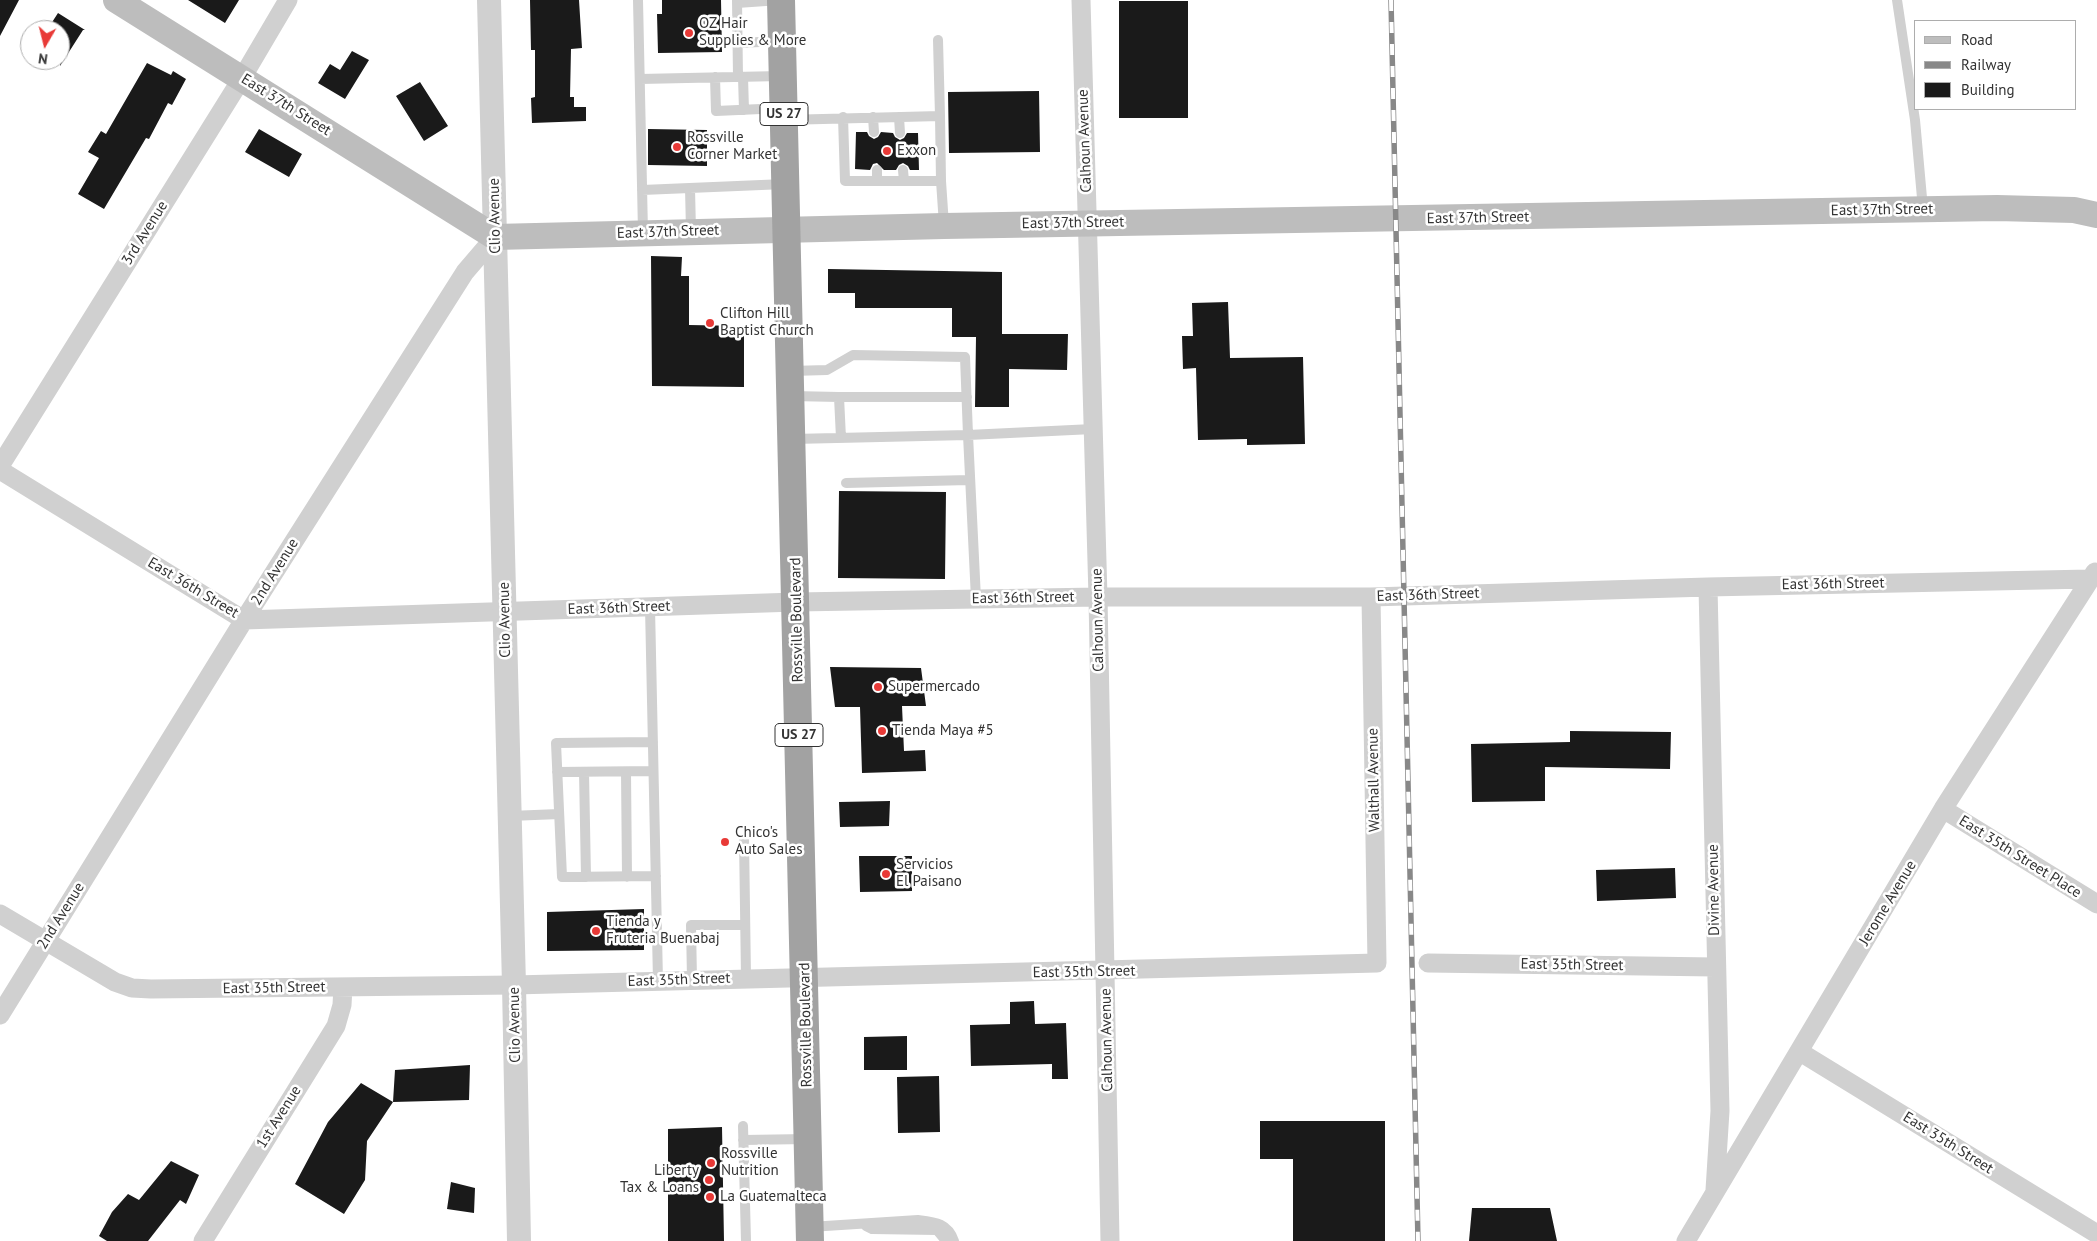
<!DOCTYPE html>
<html>
<head>
<meta charset="utf-8">
<style>
  body { margin:0 }
  #map { position:relative; width:2097px; height:1241px; overflow:hidden; background:#fff; font-family:"PT Sans",sans-serif }
  canvas { display:block }
  .legend { position:absolute; left:1914px; top:20px; width:162px; height:90px; box-sizing:border-box; background:#fff; border:1px solid #adadad; margin:0; padding:6px 9px; list-style:none; font-size:15px; color:#333 }
  .legend li { display:flex; align-items:center; gap:10px; height:25px }
  .legend b { width:25px; border:1px solid #adadad }
  .north { position:absolute; left:20px; top:20px; width:50px; height:50px; box-sizing:border-box; background:#fff; border:1px solid #adadad; border-radius:50%; rotate:188deg; font-size:14px; font-weight:700; line-height:20px; text-align:center; color:#333 }
  .north::after { content:''; display:block; margin:auto; width:18px; height:22px; background:#e83a37; clip-path:polygon(50% 0,100% 100%,50% 72%,0 100%) }
</style>
</head>
<body>
<div id="map">
<canvas width="2097" height="1241"></canvas>
<ul class="legend">
<li><b style="height:6px;background:#bdbdbd"></b>Road</li>
<li><b style="height:6px;background:#888"></b>Railway</li>
<li><b style="height:14px;background:#1a1a1a"></b>Building</li>
</ul>
<div class="north">N</div>
</div>
<script>
const ctx = document.querySelector('canvas').getContext('2d');
ctx.lineJoin = 'round';
function paint(path, color) {
  ctx.fillStyle = color;
  ctx.fill(path, 'evenodd');
}
function stroke(path, color, width, dash) {
  ctx.strokeStyle = color;
  ctx.lineWidth = width;
  ctx.lineCap = dash ? 'butt' : 'round';
  ctx.setLineDash(dash || []);
  ctx.stroke(path);
}
function label(font, color, halo, rows, align = 'center') {
  ctx.font = font + ' "PT Sans",sans-serif';
  ctx.lineWidth = 5;
  ctx.setLineDash([]);
  ctx.textBaseline = 'middle';
  ctx.strokeStyle = halo;
  ctx.fillStyle = color;
  for (const [text, x, y, turn = 0] of rows) {
    ctx.save();
    ctx.translate(x, y);
    ctx.rotate((+turn || 0) * Math.PI / 180);
    ctx.textAlign = isNaN(turn) ? turn : align;
    if (halo) ctx.strokeText(text, 0, 0);
    ctx.fillText(text, 0, 0);
    ctx.restore();
  }
}
paint(new Path2D(`
  M0,0H19L0,36Z
  M188,0H239L225,23Z
  M530,0H579L582,48L571,49L570,97H574V107H586V121L532,123L531,98L535,97V50H531Z
  M662,0H721L722,52L658,53L657,14H662Z
  M1119,1H1188V118H1119Z
  M58,13L85,30H83L60,66V30H47Z
  M352,51L369,60L345,99L318,83L330,64L340,70Z
  M147,63L171,75L173,71L186,79L172,105L168,103L149,139L146,138L104,209L78,194L99,158L88,152L101,131L106,134Z
  M420,82L448,126L424,141L396,96Z
  M1039,91L1040,152L949,153L948,92Z
  M259,129L302,154L289,177L245,152Z
  M648,129L707,130V166L648,165Z
  M856,132H867L869,136L874,139L878,137L881,132L893,133L895,137L900,140L904,138L907,133H918L919,170H910L908,166L903,163L899,165L896,170H884L877,163L873,164L870,170L855,169Z
  M651,256L682,257L681,276H689V325L744,326V387L652,386Z
  M828,269L1002,272V334H1068L1067,370L1009,369V407H975L976,337H952V308H855V293H828Z
  M1228,302L1230,358L1303,357L1305,444L1247,445V439L1198,440L1196,368L1183,369L1182,336H1193L1192,303Z
  M839,491L946,492L945,579L838,578Z
  M830,667L921,668L926,706H902L904,751L925,750L926,771L862,773L860,707H835Z
  M1570,731L1671,732L1670,769L1545,767V801L1472,802L1471,744L1570,742Z
  M890,801L889,826L840,827L839,802Z
  M859,856H912V891L860,892Z
  M1675,868L1676,898L1597,901L1596,870Z
  M644,909V950L547,951V912Z
  M1034,1001L1035,1024L1066,1023L1068,1079H1052V1064L971,1066L970,1025L1010,1024V1002Z
  M907,1036V1070H864V1037Z
  M470,1065L469,1100L393,1102L395,1070Z
  M939,1076L940,1132L898,1133L897,1077Z
  M361,1083L393,1102L367,1141L365,1180L344,1214L295,1184L328,1122Z
  M1260,1121H1385V1241H1293V1159H1260Z
  M722,1127L724,1241H668V1129Z
  M171,1161L199,1175L186,1204L180,1200L148,1241H107L99,1236L112,1212L128,1194L139,1200Z
  M451,1182L475,1188L474,1213L447,1209Z
  M1472,1208H1550L1557,1241H1469Z`), '#1a1a1a');
stroke(new Path2D(`
  M638,0L643,232
  M737,0L738,77
  M1897,0L1915,120L1923,209
  M737,3L780,0
  M938,40L940,116
  M738,43L782,41
  M715,77L716,111L783,108
  M743,77L744,110
  M640,79L781,76
  M843,117L845,181H941
  M873,117L874,132
  M899,117L900,133
  M784,120L940,116L941,181L944,225
  M877,170V181
  M903,170L904,181
  M690,188L691,231
  M642,190L785,184
  M791,371L827,370L853,355L965,357L968,435L1093,429
  M792,396L839,397
  M841,438L839,397H967
  M793,439L968,435L976,599
  M846,483L969,480
  M650,607L658,981
  M653,742L556,743L562,877L656,876
  M557,772L653,771
  M584,772L586,877
  M626,772L627,877
  M510,816L559,814
  M744,838L746,978
  M692,980L691,925H745
  M743,1126L746,1241
  M743,1140L807,1139
  M866,1226L872,1229L937,1230L946,1241
  M810,1227L918,1220C935,1222 948,1223 954,1241`), '#d0d0d0', 10);
stroke(new Path2D(`
  M1081,0L1098,597L1110,1241
  M0,466L242,78L288,0
  M0,470L244,620L796,602L1098,597H1371L1708,587L2089,579
  M1708,587L1720,1111L1715,1190
  M1943,809L2097,904
  M0,914L115,982L132,988L151,989L514,985L1377,963L1371,597
  M1428,963L1715,967
  M0,1015L244,620L465,272L495,237
  M1800,1052L2097,1234
  M203,1241L336,1026L342,1005L343,987
  M1686,1241L1943,809L2095,572`), '#d0d0d0', 19);
stroke(new Path2D(`
  M489,0L514,985L519,1241`), '#d0d0d0', 24);
stroke(new Path2D(`
  M116,0L495,237L944,226L1997,208L2074,210L2097,215`), '#bdbdbd', 26);
stroke(new Path2D(`
  M781,0L810,1241`), '#a2a2a2', 28);
const rail = new Path2D(`
  M1391,0L1418,1241`);
stroke(rail, '#888', 5.5);
stroke(rail, '#fff', 4, [11]);
for (const [x, y, r, color] of [
  [689,33,5,"#e83a37"],
  [677,147,5,"#e83a37"],
  [887,151,5,"#e83a37"],
  [710,323,5,"#e83a37"],
  [878,687,5,"#e83a37"],
  [882,731,5,"#e83a37"],
  [725,842,5,"#e83a37"],
  [886,874,5,"#e83a37"],
  [596,931,5,"#e83a37"],
  [711,1163,5,"#e83a37"],
  [709,1180,5,"#e83a37"],
  [710,1197,5,"#e83a37"]
]) {
  const dot = new Path2D();
  dot.arc(x, y, r, 0, 2 * Math.PI);
  ctx.fillStyle = color;
  ctx.fill(dot);
  stroke(dot, '#fff', 2);
}
for (const [x, y, w] of [
  [784,114,48],
  [799,735,48]
]) {
  const box = new Path2D();
  box.roundRect(x - w / 2, y - 11.5, w, 23, 4);
  ctx.fillStyle = '#fff';
  ctx.fill(box);
  stroke(box, '#333', 1);
}
label('bold 14px', '#333', null, [
  ["US 27",784,114],
  ["US 27",799,735]
]);
label('15px', '#333', '#fff', [
  ["OZ Hair",699,24],
  ["Supplies & More",699,41],
  ["Rossville",687,138],
  ["Corner Market",687,155],
  ["Exxon",897,151],
  ["Clifton Hill",720,314],
  ["Baptist Church",720,331],
  ["Supermercado",888,687],
  ["Tienda Maya #5",892,731],
  ["Chico's",735,833],
  ["Auto Sales",735,850],
  ["Servicios",896,865],
  ["El Paisano",896,882],
  ["Tienda y",606,922],
  ["Fruteria Buenabaj",606,939],
  ["Rossville",721,1154],
  ["Nutrition",721,1171],
  ["Liberty",699,1171,"right"],
  ["Tax & Loans",699,1188,"right"],
  ["La Guatemalteca",720,1197]
], 'left');
label('15px', '#333', '#fff', [
  ["East 37th Street",286,105,32],
  ["Calhoun Avenue",1085,141,-92],
  ["East 37th Street",1882,210,-1],
  ["Clio Avenue",495,216,-91],
  ["East 37th Street",1478,218,-1],
  ["East 37th Street",1073,223,-1],
  ["East 37th Street",668,232,-2],
  ["3rd Avenue",145,233,-58],
  ["2nd Avenue",275,572,-58],
  ["East 36th Street",1833,584,-1],
  ["East 36th Street",193,588,31],
  ["East 36th Street",1428,595,-2],
  ["East 36th Street",1023,598,-1],
  ["East 36th Street",619,608,-2],
  ["Clio Avenue",505,620,-91],
  ["Rossville Boulevard",797,620,-91],
  ["Calhoun Avenue",1098,620,-91],
  ["Walthall Avenue",1374,780,-91],
  ["East 35th Street Place",2020,857,32],
  ["Divine Avenue",1714,890,-91],
  ["Jerome Avenue",1888,903,-59],
  ["2nd Avenue",61,916,-58],
  ["East 35th Street",1572,965,1],
  ["East 35th Street",1084,972,-1],
  ["East 35th Street",679,980,-2],
  ["East 35th Street",274,988,-1],
  ["Clio Avenue",515,1025,-91],
  ["Rossville Boulevard",806,1025,-91],
  ["Calhoun Avenue",1107,1040,-91],
  ["1st Avenue",279,1117,-58],
  ["East 35th Street",1948,1143,32]
]);
</script>
</body>
</html>
